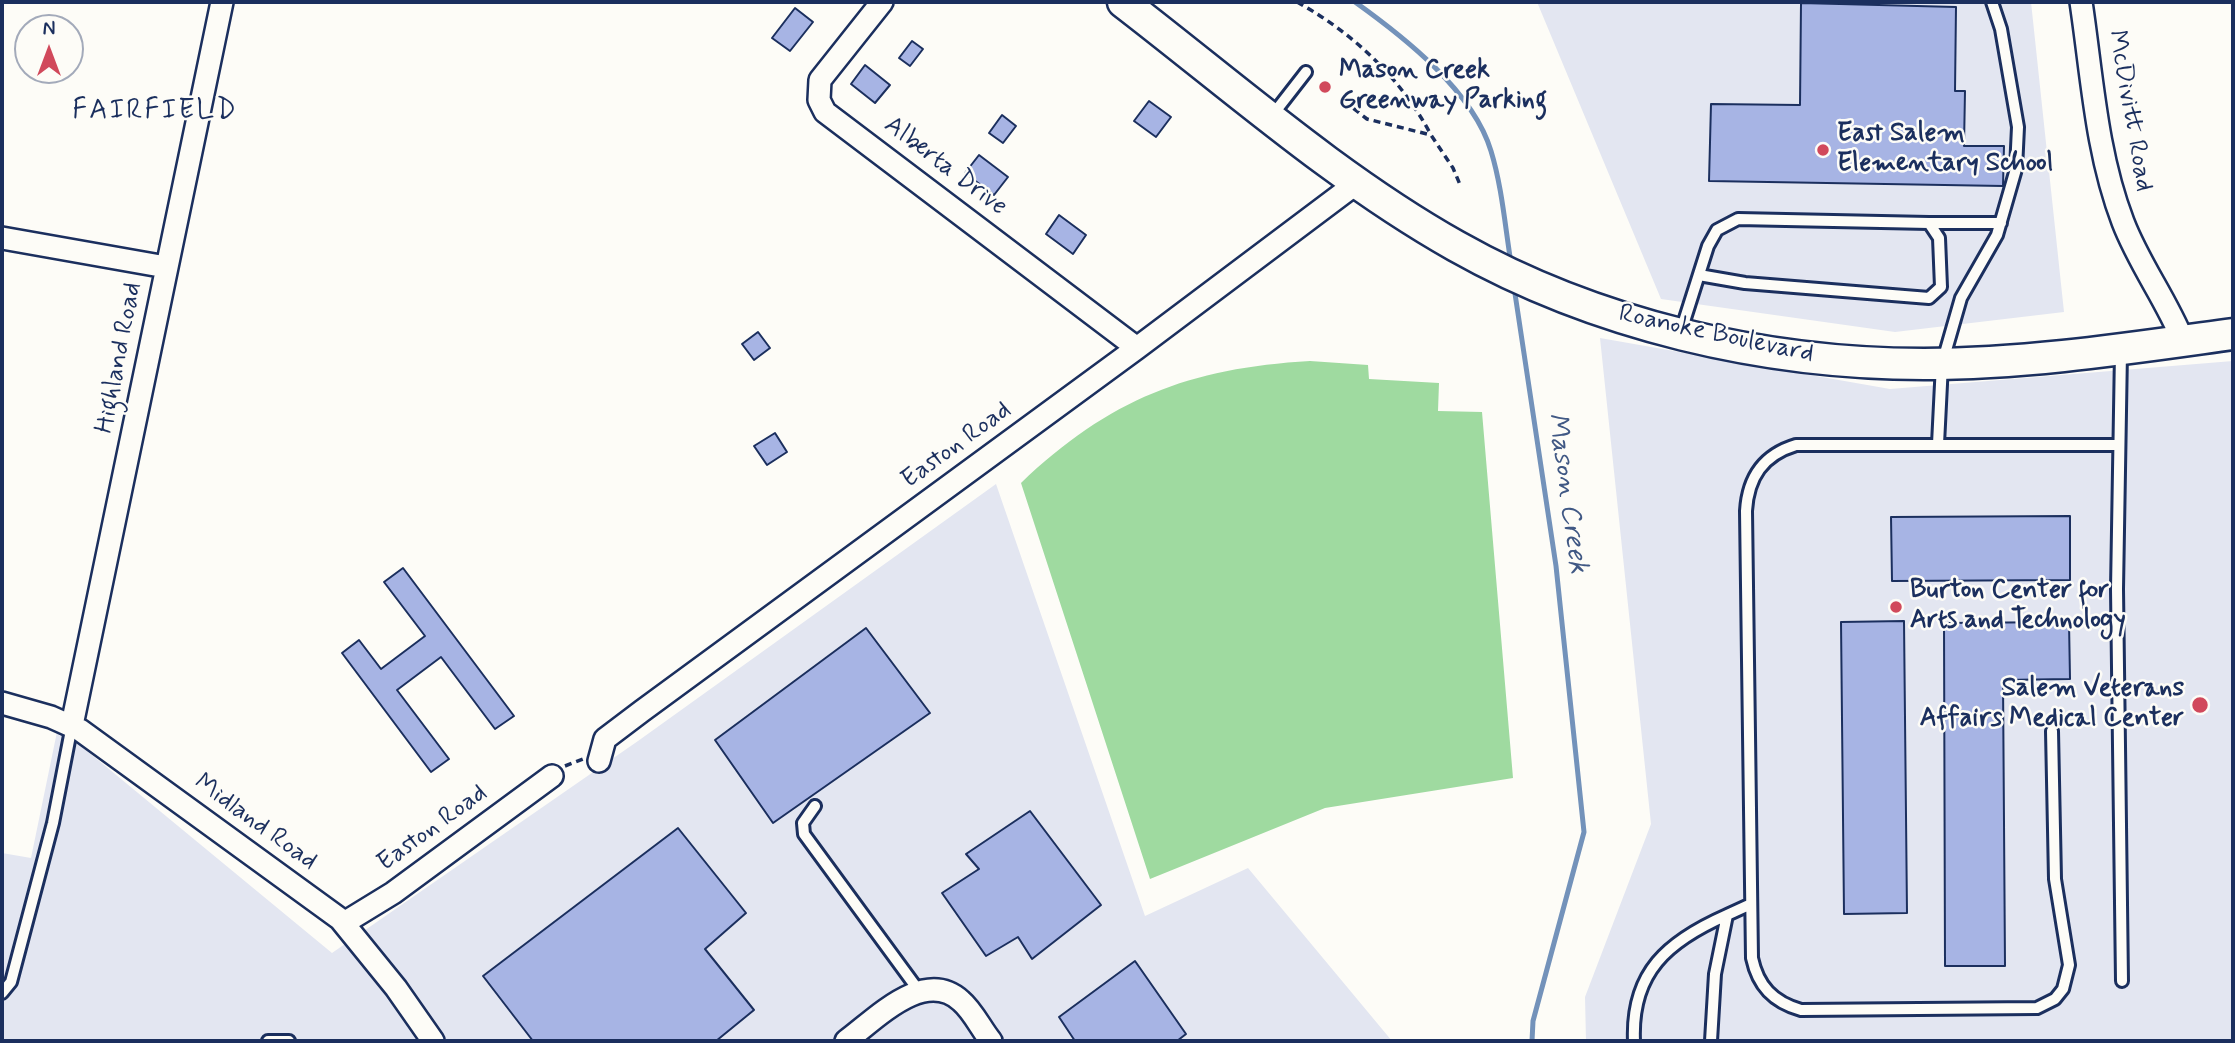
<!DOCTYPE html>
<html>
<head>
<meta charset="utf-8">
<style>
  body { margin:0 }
  #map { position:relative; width:2235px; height:1043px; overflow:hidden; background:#fdfcf7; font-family:Mynerve,sans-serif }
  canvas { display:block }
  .frame { position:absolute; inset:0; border:4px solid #1b2f5e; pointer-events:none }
  .north { position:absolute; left:14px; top:14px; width:70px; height:70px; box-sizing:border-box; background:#fdfcf7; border:2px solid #a3aaba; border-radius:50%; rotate:0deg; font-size:19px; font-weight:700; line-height:28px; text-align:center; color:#1b2f5e }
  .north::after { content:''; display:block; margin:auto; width:24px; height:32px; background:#d1495b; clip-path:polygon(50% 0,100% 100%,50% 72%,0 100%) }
</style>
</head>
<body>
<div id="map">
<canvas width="2235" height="1043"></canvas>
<div class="frame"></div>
<div class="north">N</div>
</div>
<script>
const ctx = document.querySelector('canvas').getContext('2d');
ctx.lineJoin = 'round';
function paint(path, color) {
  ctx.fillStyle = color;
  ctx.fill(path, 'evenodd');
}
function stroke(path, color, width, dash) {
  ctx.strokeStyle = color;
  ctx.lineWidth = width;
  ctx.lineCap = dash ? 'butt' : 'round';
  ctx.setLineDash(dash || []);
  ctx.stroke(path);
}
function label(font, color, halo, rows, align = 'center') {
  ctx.font = font + ' Mynerve,sans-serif';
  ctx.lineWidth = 5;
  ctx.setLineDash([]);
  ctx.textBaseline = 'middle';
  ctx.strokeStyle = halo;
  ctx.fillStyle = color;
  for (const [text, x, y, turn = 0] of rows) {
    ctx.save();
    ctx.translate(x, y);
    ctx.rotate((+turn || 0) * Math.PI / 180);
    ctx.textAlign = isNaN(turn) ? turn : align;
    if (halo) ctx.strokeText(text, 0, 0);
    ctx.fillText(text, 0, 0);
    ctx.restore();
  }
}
paint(new Path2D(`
  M1537,2H2031L2064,312L1895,332L1661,299Z
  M1600,338L1890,389L2233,361V1041H1586L1585,997L1651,824Z
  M996,484L1145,916L1248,868L1392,1041H2V853L31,858L58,727L332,953L638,741Z`), '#e3e6f1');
paint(new Path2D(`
  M1310,361L1368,365L1369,379L1439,383L1438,411L1482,412L1513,778L1325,808L1150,879L1021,483C1109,399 1189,368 1310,361Z`), '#9fdaa0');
stroke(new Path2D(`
  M1355,2C1404,37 1473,91 1491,151C1502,187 1505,226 1511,263
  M1514,287L1556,566L1584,832L1533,1021L1532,1041`), '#7392ba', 5);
const building = new Path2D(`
  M1801,3L1956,7L1955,91H1965L1964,146H2004L2003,186L1709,181L1711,104L1800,105Z
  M795,8L813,22L790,51L772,38Z
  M912,41L923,49L910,66L899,58Z
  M865,65L890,85L875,103L851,84Z
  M1149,101L1171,117L1156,137L1134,121Z
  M1002,115L1016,126L1003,143L989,133Z
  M979,155L1008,177L994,195L965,173Z
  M1059,215L1086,235L1073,254L1046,234Z
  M758,332L770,348L754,360L742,344Z
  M775,433L787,452L767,465L754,446Z
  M2070,516V580L1892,581L1891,517Z
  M403,568L514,716L495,729L441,657L397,690L449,759L431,772L342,653L359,640L381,669L425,636L384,582Z
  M1904,621L1907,913L1844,914L1841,622Z
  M2069,622L2070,679L2003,680L2005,966H1945L1944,623Z
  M866,628L930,713L773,823L715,740Z
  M1030,811L1101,905L1032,959L1018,937L986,956L942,893L979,869L966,854Z
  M678,828L746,913L705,949L754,1010L716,1041H533L483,976Z
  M1135,961L1186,1034L1177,1041H1075L1059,1017Z`);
paint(building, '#a7b4e4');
stroke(building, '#1b2f5e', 2);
const service = new Path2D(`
  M1271,117L1306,72
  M1929,223H2001
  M1681,331L1708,246L1717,230L1738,219L1929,223L1939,238L1941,287L1929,298L1745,283L1699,275
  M2121,352L2117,589L2122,981
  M1938,444L1942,364L1961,298L1997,235L2016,169L2018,127L2001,29L1992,2
  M2052,731L2055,879L2069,965L2063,989L2055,999L2037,1008L1801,1010C1773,1002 1758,986 1752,958L1746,511C1748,477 1763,455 1796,445H2119
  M815,806L803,823L804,834L919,991
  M2,993L11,982L53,823L72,725
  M268,1041H289
  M1634,1041C1631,972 1668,941 1727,915
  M1711,1041L1715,974L1727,915L1751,904`);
const minor = new Path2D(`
  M882,2L820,80L819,100L825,112L1137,348
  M2081,2C2092,75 2096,152 2123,222C2139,264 2166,299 2183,341
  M2,238L166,267
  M2,703L51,717L80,730L340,919L396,988L433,1041
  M72,725L222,2
  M599,761L605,739L642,711L1137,348L1358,182
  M344,923L393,893L552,776
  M846,1041C875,1020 924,967 961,1001C973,1011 981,1029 991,1041`);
const secondary = new Path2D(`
  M1123,2C1231,85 1337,179 1456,246C1596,325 1764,364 1924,364C2028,364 2131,348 2233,334`);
stroke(service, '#1b2f5e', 16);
stroke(minor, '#1b2f5e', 26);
stroke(secondary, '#1b2f5e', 35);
stroke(new Path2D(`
  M1297,2C1353,33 1401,78 1431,135
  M1344,101L1367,119L1431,135L1453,168L1461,187
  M565,766L583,759`), '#1b2f5e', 3.5, [7, 5]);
stroke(service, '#fdfcf7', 10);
stroke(minor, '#fdfcf7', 21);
stroke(secondary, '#fdfcf7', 30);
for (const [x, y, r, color] of [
  [1325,87,7,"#d1495b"],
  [1823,150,7,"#d1495b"],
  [1896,607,7,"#d1495b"],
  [2200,705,9,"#d1495b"]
]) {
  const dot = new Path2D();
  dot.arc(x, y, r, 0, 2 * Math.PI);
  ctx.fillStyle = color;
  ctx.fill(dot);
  stroke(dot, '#fdfcf7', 2.5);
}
label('bold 26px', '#1b2f5e', '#fdfcf7', [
  ["Mason Creek",1339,72],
  ["Greenway Parking",1339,102],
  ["East Salem",1837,135],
  ["Elementary School",1837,165],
  ["Burton Center for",1910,592],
  ["Arts and Technology",1910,622],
  ["Salem Veterans",2184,690,"right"],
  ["Affairs Medical Center",2184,720,"right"]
], 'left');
label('26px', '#1b2f5e', '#fdfcf7', [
  ["McDivitt Road",2129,111,80],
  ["Alberta Drive",945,167,37],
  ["Roanoke Boulevard",1716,335,12],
  ["Highland Road",120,358,-79],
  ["Easton Road",957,446,-36],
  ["Midland Road",255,823,36],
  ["Easton Road",433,829,-36]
]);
ctx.letterSpacing = '2px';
label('28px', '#1b2f5e', '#fdfcf7', [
  ["FAIRFIELD",155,112]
]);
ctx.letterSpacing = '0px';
label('italic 28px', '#405884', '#fdfcf7', [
  ["Mason Creek",1566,493,82]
]);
</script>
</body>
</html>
